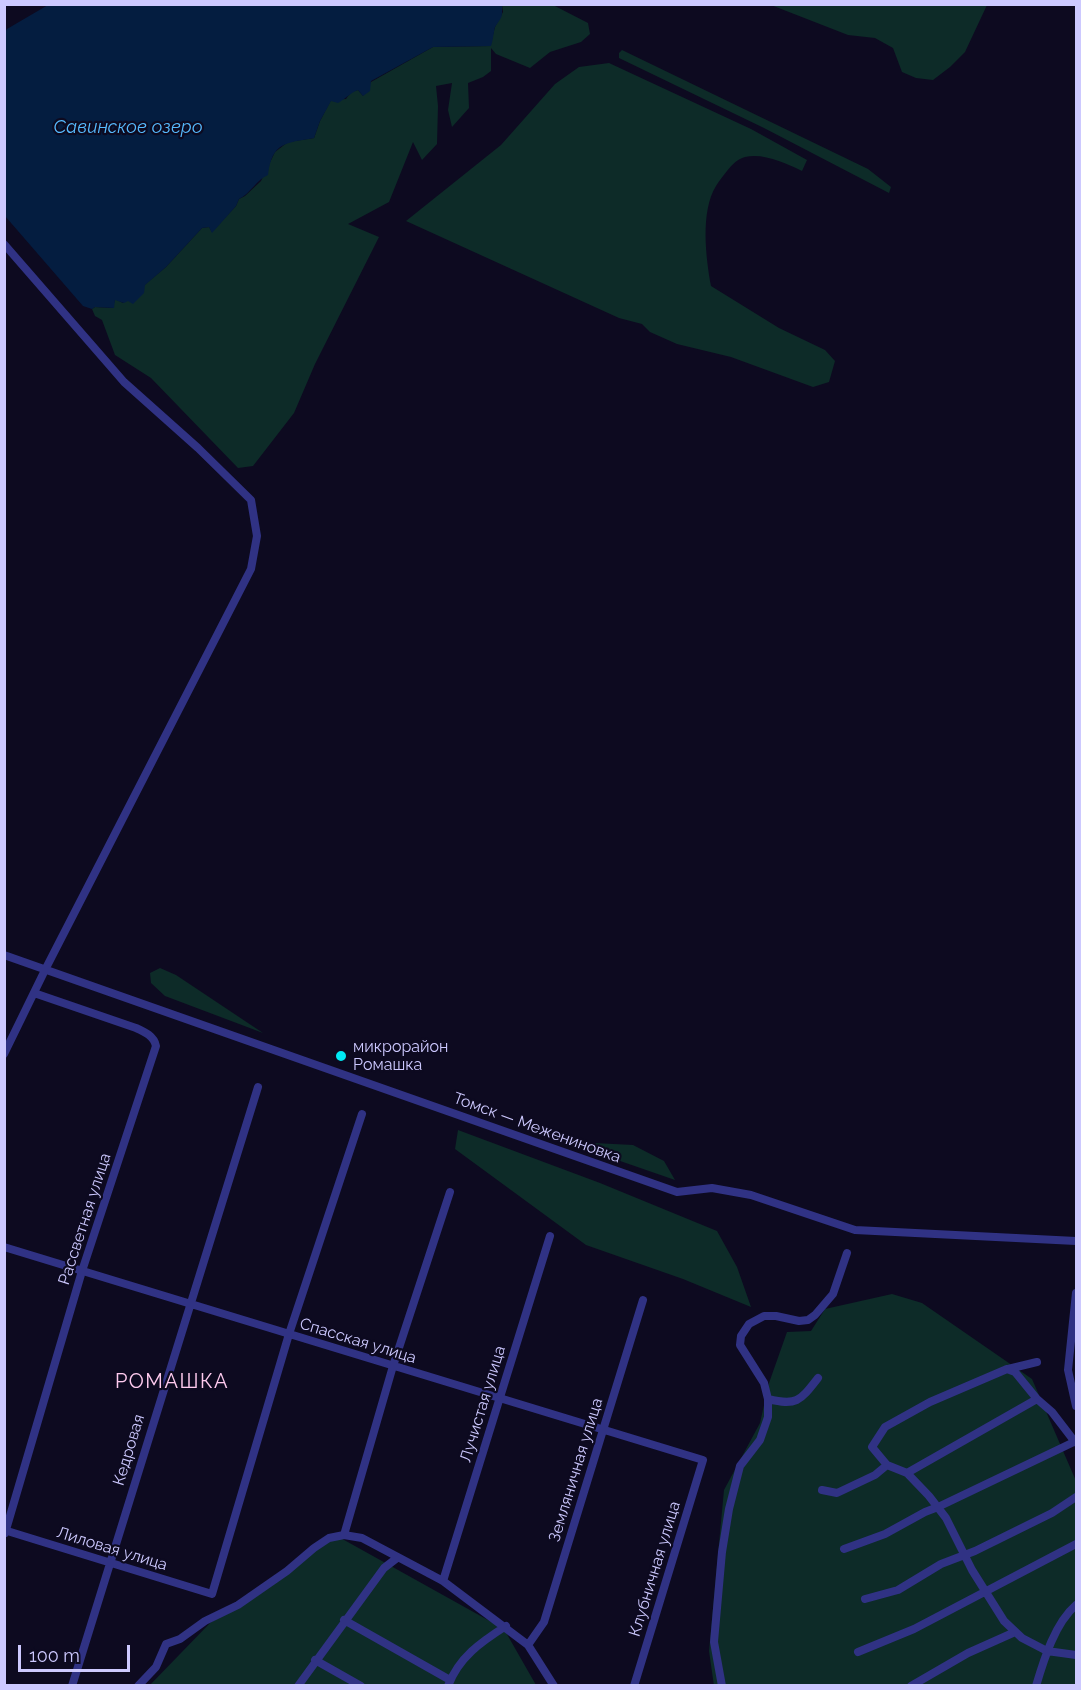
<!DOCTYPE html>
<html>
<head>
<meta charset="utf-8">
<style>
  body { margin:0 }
  #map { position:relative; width:1081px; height:1690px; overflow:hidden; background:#0d0a20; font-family:Raleway,sans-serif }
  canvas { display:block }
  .frame { position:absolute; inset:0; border:6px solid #cdc9ff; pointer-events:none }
  .scale { position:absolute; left:18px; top:1645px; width:112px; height:27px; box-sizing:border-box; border:3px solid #cdc9ff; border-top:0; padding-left:8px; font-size:18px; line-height:21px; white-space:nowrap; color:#cdc9ff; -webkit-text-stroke:4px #0d0a20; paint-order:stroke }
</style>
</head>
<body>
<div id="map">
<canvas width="1081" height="1690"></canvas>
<div class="frame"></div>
<div class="scale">100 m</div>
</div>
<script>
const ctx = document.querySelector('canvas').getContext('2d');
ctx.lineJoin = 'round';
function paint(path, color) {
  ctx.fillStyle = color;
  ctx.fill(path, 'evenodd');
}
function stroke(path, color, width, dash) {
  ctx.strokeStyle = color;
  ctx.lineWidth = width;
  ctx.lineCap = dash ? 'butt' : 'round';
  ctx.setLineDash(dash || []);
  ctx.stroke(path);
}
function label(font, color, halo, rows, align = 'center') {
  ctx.font = font + ' Raleway,sans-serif';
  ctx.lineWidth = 4.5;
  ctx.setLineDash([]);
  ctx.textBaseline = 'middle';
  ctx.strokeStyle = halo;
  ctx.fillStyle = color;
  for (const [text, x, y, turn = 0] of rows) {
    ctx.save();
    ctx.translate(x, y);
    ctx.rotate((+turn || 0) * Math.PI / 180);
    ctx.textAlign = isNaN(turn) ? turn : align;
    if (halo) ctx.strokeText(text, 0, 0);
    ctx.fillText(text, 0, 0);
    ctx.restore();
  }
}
paint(new Path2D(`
  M502,5H553L588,23L590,34L581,42L550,52L530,68L496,54L491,48V71L483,77L468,83L469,108L452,127L448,110L452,83L436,86L438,106L437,144L422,160L413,142L389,202L348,224L379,237L315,364L294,413L253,466L238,468L151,378L115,355L102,320L95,316L92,309L95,307L113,308L115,299L123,303L166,267L202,228L209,227L212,232L236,206L239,199L245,196L261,181L275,152L288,142L314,138L320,121L331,100L346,99L351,92L358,90L363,96L371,82L433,47L490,46L495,27L503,12Z
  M771,5H987L965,52L950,67L933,80L916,78L902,72L893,48L875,38L848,35Z
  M622,50L868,169L891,187L889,193L764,128L619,58V53Z
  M609,63L751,129L807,160L802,171C785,163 764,153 745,157C737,159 732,165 727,171C723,176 719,181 716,186C700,212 706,258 711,286L779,328L825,350L835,361L829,382L813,387L731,357L677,344L650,332L642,324L619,318L406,221L501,145L555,84L579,67Z
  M160,968L176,975L263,1033L165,996L151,983L150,973Z
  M458,1130L600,1183L717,1231L737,1267L751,1307L683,1279L586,1245L455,1149Z
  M594,1143L633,1145L664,1161L675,1180L574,1145Z
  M892,1294L922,1303L1032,1379L1076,1481V1685L714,1686L709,1651L724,1490L760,1423L769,1383L787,1332L811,1331L825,1309Z
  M337,1536L504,1629L536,1685L149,1686L210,1623Z`), '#0d2b28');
paint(new Path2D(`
  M48,5L502,4C502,19 503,15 495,27C494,30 493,41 491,46L433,47L371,81L370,91L363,96L358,90C350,93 345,99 338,103L331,101L320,121L314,138C286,143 272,142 268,175C256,180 251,193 239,199L236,206L212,233L209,227L202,228L166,267L145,285L144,293L133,304L128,301L124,303L115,300L114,308L95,307L92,309L83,306L5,216V32L7,29Z`), '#041d40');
stroke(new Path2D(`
  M4,244L124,382L198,448L251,500L257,536L251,569L46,968L4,1054
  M4,955L677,1192L712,1188L751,1195L855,1230L1076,1241
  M4,1247L703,1460L634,1686
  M1076,1293L1068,1370L1076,1406
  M1008,1369L1037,1362
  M768,1399C797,1406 800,1401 818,1378
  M1037,1399L1015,1372L1007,1369L930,1402L885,1427L872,1447L887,1465L907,1473L929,1496L946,1518L972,1570L1004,1621L1022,1638L1047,1651L1076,1655
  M907,1473L1037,1399L1052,1412L1075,1442
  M822,1490L837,1493L875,1475L887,1465
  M4,1530L212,1594L289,1334L362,1114
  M5,1533L82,1271L156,1046C154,1036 145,1032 136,1028L34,993
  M344,1535L393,1366L450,1192
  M844,1549L885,1534L925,1512L938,1507L1076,1441
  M443,1581L550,1236
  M865,1599L898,1590L941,1564L975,1551L1052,1513L1076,1497
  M344,1620L450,1680
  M528,1645L544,1622L643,1300
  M858,1652L914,1629L1076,1544
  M315,1660L361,1686
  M72,1686L258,1087
  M138,1686L156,1667L166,1644L180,1639L205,1621L238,1605L287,1571L314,1548L329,1538L344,1535L362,1538L443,1581L528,1645L554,1686
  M298,1686L384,1568L397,1558
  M448,1686C459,1657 481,1642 506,1626
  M722,1686L714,1642L722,1552L729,1509L740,1466L760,1440L768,1417V1399L764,1383L740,1345L741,1336L749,1324L764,1316H776L799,1321L808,1320L815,1315L833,1294L847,1253
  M911,1686L968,1653L1015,1632
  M1036,1686C1044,1659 1055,1623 1076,1605`), '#303284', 8);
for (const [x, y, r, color] of [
  [341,1056,6,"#00e9f4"]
]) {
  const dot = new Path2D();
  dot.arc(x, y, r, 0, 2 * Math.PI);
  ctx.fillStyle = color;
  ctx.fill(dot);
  stroke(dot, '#0d0a20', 2);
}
label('16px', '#cdc9ff', '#0d0a20', [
  ["микрорайон",353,1047],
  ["Ромашка",353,1065]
], 'left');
label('16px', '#cdc9ff', '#0d0a20', [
  ["Томск — Межениновка",537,1128,20],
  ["Рассветная улица",85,1219,-72],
  ["Спасская улица",358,1341,17],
  ["Лучистая улица",483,1404,-73],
  ["Кедровая",129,1450,-73],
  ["Земляничная улица",576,1470,-73],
  ["Лиловая улица",112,1549,17],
  ["Клубничная улица",655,1569,-73]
]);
label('italic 18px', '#57bbff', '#0d0a20', [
  ["Савинское озеро",128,128]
]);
ctx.letterSpacing = '1.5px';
label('20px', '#ffcbef', '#0d0a20', [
  ["РОМАШКА",172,1382]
]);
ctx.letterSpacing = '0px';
</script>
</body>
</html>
